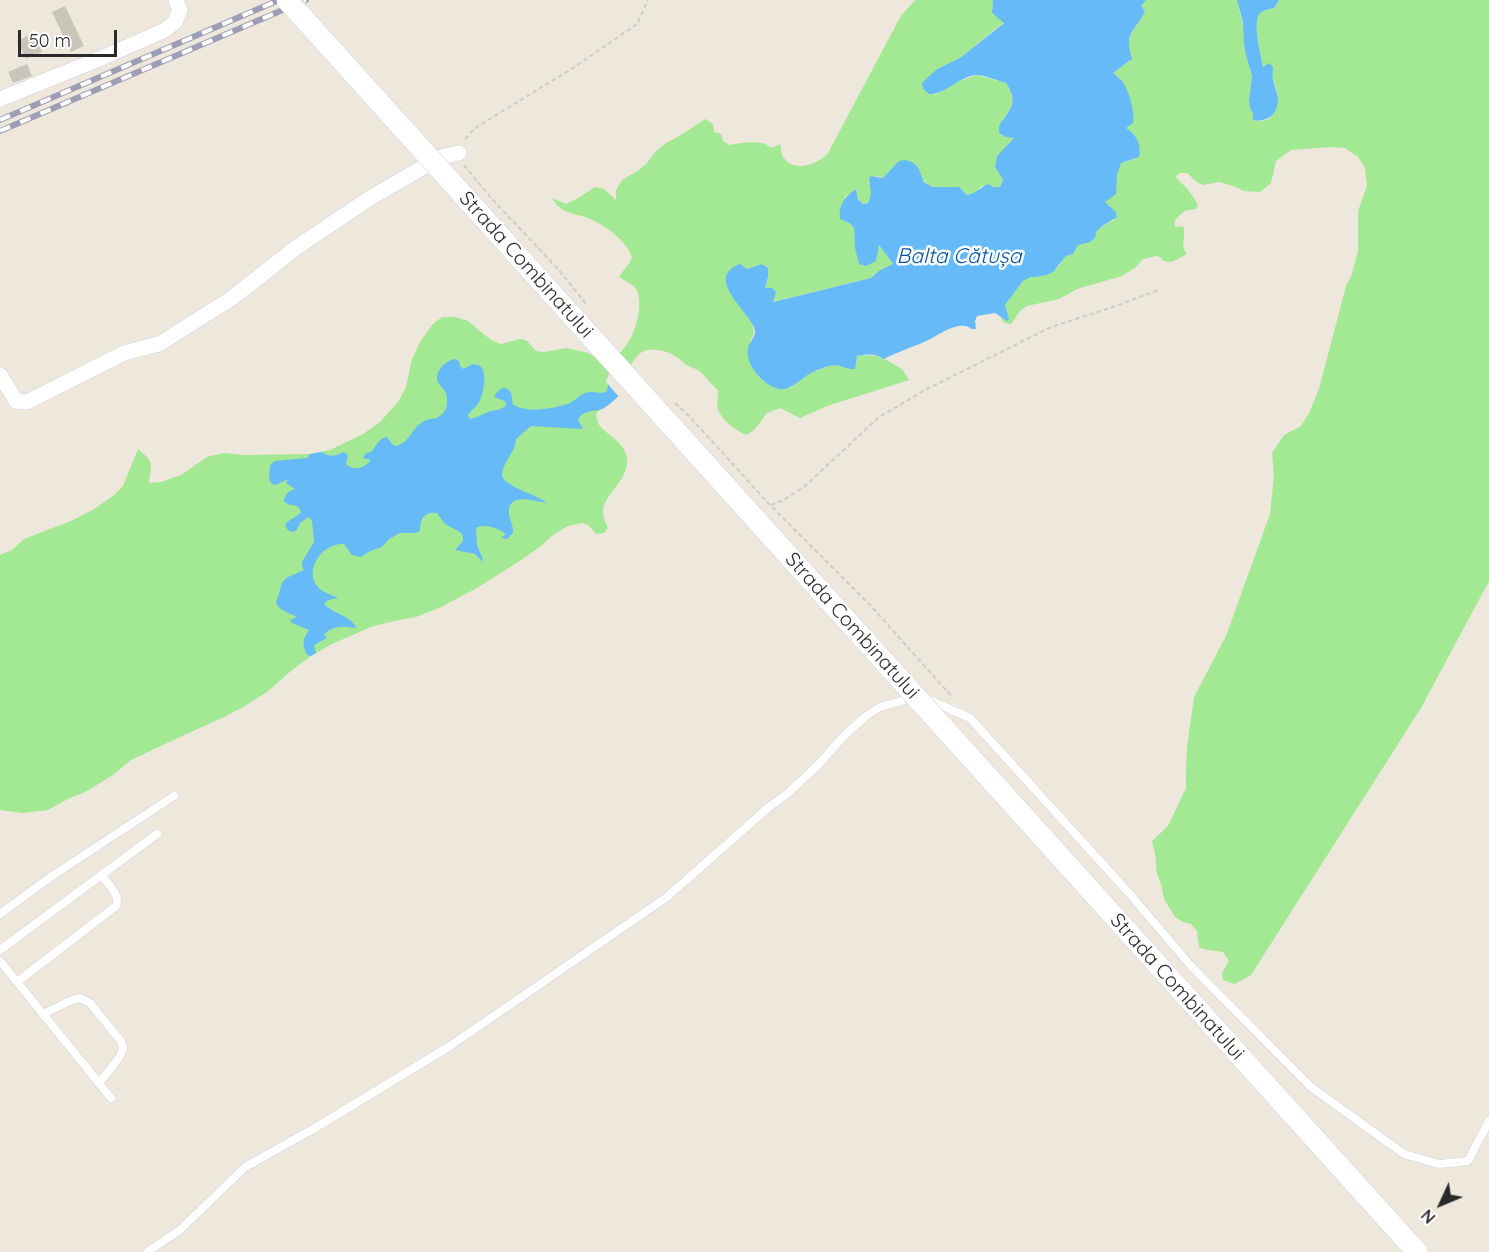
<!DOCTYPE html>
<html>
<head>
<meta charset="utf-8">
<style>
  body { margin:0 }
  #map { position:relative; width:1489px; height:1252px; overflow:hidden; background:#ede8db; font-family:Quicksand,sans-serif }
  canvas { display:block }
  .north { position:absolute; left:1411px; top:1174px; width:60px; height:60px; -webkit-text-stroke:4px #fff; paint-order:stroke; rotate:226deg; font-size:16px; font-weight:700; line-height:24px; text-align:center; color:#2a2a2a }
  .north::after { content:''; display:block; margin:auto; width:21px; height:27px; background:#2a2a2a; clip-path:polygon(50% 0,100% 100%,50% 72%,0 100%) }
  .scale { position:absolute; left:18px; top:30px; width:99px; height:27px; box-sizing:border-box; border:3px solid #2a2a2a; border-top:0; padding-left:8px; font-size:18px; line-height:21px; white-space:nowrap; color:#2a2a2a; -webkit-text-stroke:4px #fff; paint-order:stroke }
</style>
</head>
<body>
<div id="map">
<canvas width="1489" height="1252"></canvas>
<div class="north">N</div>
<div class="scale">50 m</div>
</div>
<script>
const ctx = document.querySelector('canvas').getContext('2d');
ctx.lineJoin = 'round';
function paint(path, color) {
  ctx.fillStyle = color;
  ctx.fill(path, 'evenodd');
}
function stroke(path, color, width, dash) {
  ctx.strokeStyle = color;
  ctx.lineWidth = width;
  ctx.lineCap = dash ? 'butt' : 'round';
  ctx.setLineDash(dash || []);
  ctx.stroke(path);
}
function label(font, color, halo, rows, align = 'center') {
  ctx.font = font + ' Quicksand,sans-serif';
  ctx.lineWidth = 5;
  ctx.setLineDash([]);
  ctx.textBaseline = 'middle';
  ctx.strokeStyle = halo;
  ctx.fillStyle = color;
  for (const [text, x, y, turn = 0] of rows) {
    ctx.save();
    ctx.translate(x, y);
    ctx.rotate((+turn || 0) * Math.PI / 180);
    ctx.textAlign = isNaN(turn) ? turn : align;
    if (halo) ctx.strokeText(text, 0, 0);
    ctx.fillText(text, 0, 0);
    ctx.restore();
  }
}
paint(new Path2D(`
  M915,0H993L992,13L1004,22L960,58L937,69L935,95L957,82L977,75L1006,83C1014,96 1015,106 1004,118L1015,137L997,156L995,167L1003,180L1000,187L982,186L974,194L967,195L959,187C938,188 924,191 918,167L895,166L883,178L876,176L868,182C872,191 872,195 868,203L863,204L858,199L856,189L845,197L844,221L851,224L854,228V238L879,245L893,264L880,270L871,278L772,302L765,288L768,277L763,264L746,269L737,303C746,315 761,327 750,341C751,349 752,365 755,371C762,385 778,387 790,388L810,373L832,365L843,366L856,356L863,355L879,356L902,369L909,380L827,406L800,418L780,408L767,413L755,429L746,435C735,430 718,418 717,404C717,400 718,395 718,390C710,384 705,375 698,370C694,368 689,367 685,364C683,362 681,360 678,358C669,351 649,345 639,354C627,366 622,385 613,399C609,406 601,408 596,414C596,415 598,422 598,423C605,435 625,441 627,459C629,481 601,496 603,514C604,519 606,524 608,528L604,533L596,534L588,525L582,523L568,526L553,535L540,547L515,564L477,588L441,607L416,617L394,621L371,627L332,644L311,656L292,670L267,692L243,707L222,718L182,736L131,760L113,775L87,791L68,799L48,810L22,813L0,810V555L12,550L24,539L71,521L94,509L113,496L123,486L138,449C155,463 151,463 149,483L161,482L181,475L207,457L223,453L244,455L310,454L330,450L363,434L380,422L398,402L406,387L412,359L420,342L433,324L442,317H455L468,321L491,340L501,344L520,339L526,340L536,351L544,352L566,348L589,353L597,359C603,358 610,358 616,355C632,347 645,308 637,291C635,285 625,281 619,277C623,270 629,265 632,258C628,241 603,224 588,218C573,213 560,213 552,198L566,204L578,198L595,187L604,189L616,200V190L622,180L639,170L647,163L656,151L666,143L681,135L705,119L713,124L714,132L721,134L723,141L730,145C737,143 755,141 762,143C771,145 769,151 780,144C782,149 780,154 784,158C794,173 819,164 828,153L896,25L901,16Z
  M1146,0H1237L1244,30V44L1246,56L1252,76L1249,99L1250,108L1257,121H1262L1269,119L1278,95L1273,78V67L1263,68C1261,57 1252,21 1260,13C1264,10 1270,9 1274,8L1279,0H1489V581L1421,708L1251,975L1235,984L1223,980L1222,973L1229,961L1223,952C1215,950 1206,951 1199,947L1197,931L1191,924L1183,922L1175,917L1164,899L1161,884L1157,874L1155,853L1152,841L1168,826L1186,788V771L1187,747L1194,697L1226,636L1270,514L1274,475L1272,453L1284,435L1301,426L1309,413L1319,389L1346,286L1351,277L1358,251V211L1367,186L1365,168L1358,157L1345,148L1331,147L1291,150L1276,161L1271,183L1260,192L1244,191L1233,186L1219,182L1203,185L1198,183L1187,173H1179L1176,177C1184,186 1194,195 1198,206L1196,209L1184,211L1182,214C1176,217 1174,221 1175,227L1183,226C1187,238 1179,243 1187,254L1172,262L1164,261L1160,257L1156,256L1143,259L1135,268L1122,276L1077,289L1059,299L1027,306L1020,311L1011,324L1004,323L1000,316L1006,320L1007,314L1005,305L1023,281L1030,276L1036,277L1047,275L1058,267L1066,256L1073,254L1078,245L1084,243L1101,227L1114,220L1104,202L1121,163L1134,159L1140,153C1138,142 1136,134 1125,128L1133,117L1131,102L1128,94L1112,73L1130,61L1128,45L1131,30L1137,25L1145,11L1141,6Z`), '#a3e893');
paint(new Path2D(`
  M993,0H1146L1141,6L1145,11C1134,34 1124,30 1132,59L1113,73C1115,75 1118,77 1121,80C1129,89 1135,111 1133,123L1126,128C1136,134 1142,145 1139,157L1121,163L1117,175L1116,194L1105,202L1116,212L1117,217L1101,227L1096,232L1095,238L1090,242L1078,245L1073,254L1066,256L1053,272L1047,275L1036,277H1030L1023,281L1005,305L1009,319L1007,321L995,313L977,316L975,321L976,329H972C968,326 964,325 959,326C946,328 936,337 924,342C910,348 897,352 884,359C876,353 866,354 857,356L855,369C845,370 840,363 829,366C823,368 816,370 811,373C801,378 792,391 779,389C763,385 745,365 748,348C750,340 758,335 754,327C747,310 704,277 740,264L747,269L762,264L768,268V277L765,288H772L776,292L773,302L871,278L880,270L893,264L879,245L876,261L866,266L859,264L855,248L854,228L851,224L840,219C838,205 845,196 856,189L858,199L863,204L868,203C875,189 867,188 870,176L883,178L899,161L905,160L912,162L918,167L924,182L933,187H959L967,195C976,194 980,187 989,184L993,187H1000L1003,180L995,167L997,156L1014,138L1006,137L999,133V126C1010,109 1019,103 1006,83C998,81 987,76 978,75C960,75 946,95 929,94L923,89L922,83L937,69L960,58L1004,23L992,13Z
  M1237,0H1279L1274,8C1270,9 1264,10 1260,13C1252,21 1261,56 1263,67L1269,63L1273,67C1273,73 1272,77 1274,83C1275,88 1277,92 1278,97C1279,113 1268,123 1253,120V114L1250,108L1249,100L1252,76L1246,56L1244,44L1243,23Z
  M455,359L459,361L460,366L463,369L473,364L478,365C480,366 481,367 482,368C487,375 483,397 478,404C475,408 471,410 468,415L470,419C478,418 483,413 491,411C497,410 500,410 506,406L505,401L494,397L497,392L502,388H506L511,392L513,405C528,412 544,410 560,406C564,405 570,404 573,401C578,398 579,395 585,393C591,391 597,393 603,393L607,391L609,379L623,392C617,397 611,404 604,408C594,413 584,408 578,420L583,429L531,426L516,439C516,453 498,467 503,478C508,487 537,495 547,503C537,502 510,492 509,510C508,518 514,525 513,533L507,539L501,538L506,534C498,528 484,523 476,528L477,545L482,557L483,562L475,554L455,550L463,541V536L460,532L445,524L437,513C423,511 420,520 420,531L416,533H400L389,539L382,547L370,551L361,557L352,555L344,544C323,542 304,569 317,586C323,593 330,594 338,598L328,600L324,604C334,614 349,615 357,628C344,626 334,625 324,634L327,638L314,645L316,653L311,656L307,655C302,643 302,640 309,630L292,623L290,620L297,617C288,612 281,612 276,603L282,583L286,578L304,570L302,567V562L314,542L312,521L309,517L301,522L296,531L291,532L287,529L285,525C289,519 296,518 301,512C299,503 291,507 284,502C285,493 288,492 295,489L286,483L288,479L276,485L272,484L269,480L270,465L275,461L307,458L310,454L322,452C331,458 335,456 344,452L348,455L346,464C355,472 364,468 371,460L363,458L366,453L371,452C376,447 379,437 387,437L392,444L396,446C411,442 411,428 424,421C430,418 436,420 441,415C445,412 447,407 447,403C449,388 437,387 437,378C437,369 447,360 455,359Z`), '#66baf8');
paint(new Path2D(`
  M625,360L633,366L635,375L630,387L620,398L606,382L611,369Z`), '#ede8db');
paint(new Path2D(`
  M65,6L84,46L71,52L52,12Z
  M33,33L42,52L26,59L17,41Z
  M27,64L32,76L13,83L8,72Z`), '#c8c6ba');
const lane = new Path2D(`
  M927,699L970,718L1128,892L1191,966L1311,1087L1404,1154L1439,1164L1468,1161L1489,1121
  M0,914L52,876L174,796
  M0,950L157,834
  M0,961L111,1098
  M17,982L116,906C121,895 108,884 101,875
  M43,1014L70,1001L80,998L90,1003L121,1041L123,1049L119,1058L99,1083
  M147,1252L180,1230L245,1167L315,1128L450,1046L667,897L769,807L787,794L818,765L843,737L866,716L880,707L912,698`);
const street = new Path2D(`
  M0,99L104,57L165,30L175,22L180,10L176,0
  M0,375L16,401L27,402L124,353L159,344L232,298L297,247L370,198L441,157L459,153`);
stroke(lane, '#d0d1e4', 9);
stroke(street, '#d0d1e4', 16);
stroke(new Path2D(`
  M465,139L475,128L573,68L637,24L648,0
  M464,165L492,199L558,269L587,305
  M675,403L689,416L770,505L871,606L953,698
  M771,505L784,500L805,486L879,417L927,389L1051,327L1113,307L1158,290`), '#ccc', 2, [4.5, 3]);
stroke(lane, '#fff', 8);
stroke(street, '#fff', 15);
const rail = new Path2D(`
  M0,120L279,0
  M0,131L306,0`);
stroke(rail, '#9e9db6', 6);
stroke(rail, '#fff', 4, [11]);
const secondaryBridge = new Path2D(`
  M287,0L1417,1252`);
stroke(secondaryBridge, '#d0d1e4', 22, []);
stroke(secondaryBridge, '#fff', 21);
label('20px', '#2a2a2a', '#fff', [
  ["Strada Combinatului",526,265,48],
  ["Strada Combinatului",852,626,48],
  ["Strada Combinatului",1177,987,48]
]);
label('italic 21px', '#0354a6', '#fff', [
  ["Balta Cătușa",959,257]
]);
</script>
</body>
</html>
